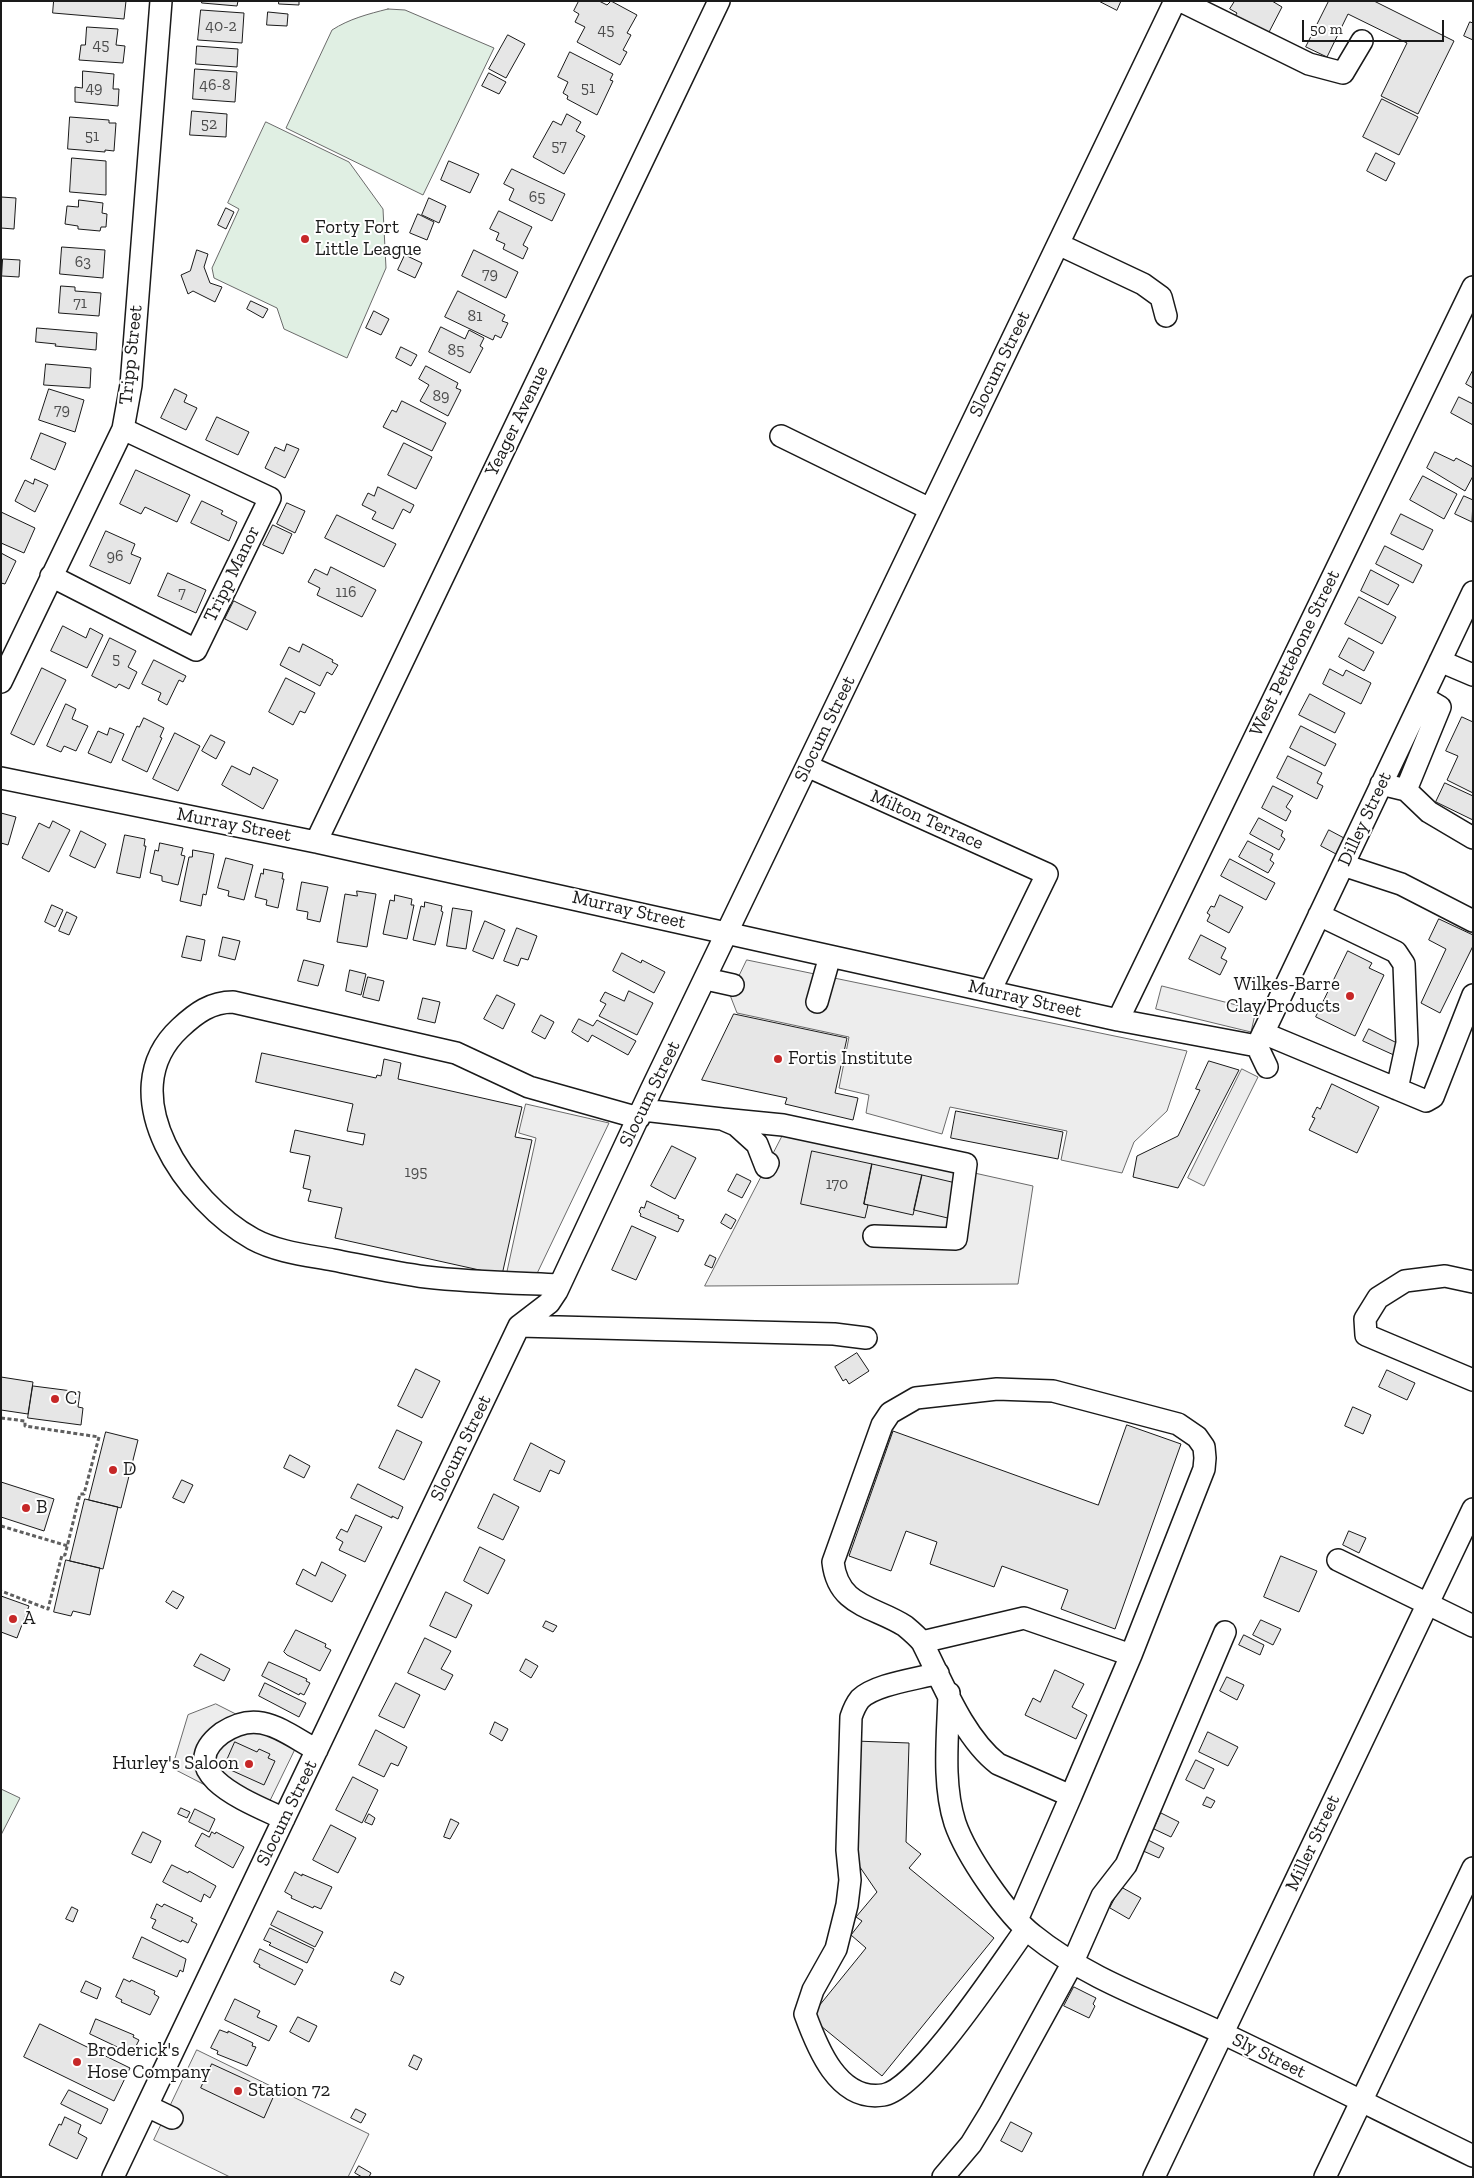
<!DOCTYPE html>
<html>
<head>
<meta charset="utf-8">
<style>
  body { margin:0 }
  #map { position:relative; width:1474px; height:2178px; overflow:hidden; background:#fff; font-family:"Zilla Slab",serif }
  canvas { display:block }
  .frame { position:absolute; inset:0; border:2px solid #1a1a1a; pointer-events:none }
  .scale { position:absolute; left:1302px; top:20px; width:142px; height:22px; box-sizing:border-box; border:2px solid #1a1a1a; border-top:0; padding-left:6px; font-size:15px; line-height:18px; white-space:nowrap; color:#1a1a1a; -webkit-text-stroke:4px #fff; paint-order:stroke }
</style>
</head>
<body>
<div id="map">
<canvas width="1474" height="2178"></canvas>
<div class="frame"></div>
<div class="scale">50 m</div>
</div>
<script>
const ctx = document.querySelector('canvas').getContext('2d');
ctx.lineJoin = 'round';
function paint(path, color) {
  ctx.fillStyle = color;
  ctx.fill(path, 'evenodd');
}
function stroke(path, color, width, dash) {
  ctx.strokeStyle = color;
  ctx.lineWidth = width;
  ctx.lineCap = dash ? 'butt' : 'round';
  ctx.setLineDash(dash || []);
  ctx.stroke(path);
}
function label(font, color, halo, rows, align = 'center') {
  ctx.font = font + ' "Zilla Slab",serif';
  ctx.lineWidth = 4;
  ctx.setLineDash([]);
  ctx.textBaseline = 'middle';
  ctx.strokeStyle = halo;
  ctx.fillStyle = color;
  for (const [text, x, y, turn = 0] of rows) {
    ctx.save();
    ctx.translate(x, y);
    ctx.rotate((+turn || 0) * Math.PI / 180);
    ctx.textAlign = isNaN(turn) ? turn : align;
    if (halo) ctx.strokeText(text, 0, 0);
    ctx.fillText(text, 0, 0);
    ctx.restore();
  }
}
const green = new Path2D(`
  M388,9L405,10L494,48L423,195L286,128L332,30C349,19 368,14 388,9Z
  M266,122L349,162L383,209L386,268L347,358L284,329L277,308L214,278L212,268L239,209L228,203Z
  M1,1789L20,1798L1,1835Z`);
paint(green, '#e0efe3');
stroke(green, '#6a6a6a', 1);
const parking = new Path2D(`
  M747,960L1187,1051L1167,1111L1134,1142L1122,1173L1061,1160L1067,1131L950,1107L942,1134L866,1113L869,1095L839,1088L849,1037L737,1013L730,995Z
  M1162,986L1256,1010L1251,1032L1156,1009Z
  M1242,1069L1258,1077L1204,1186L1188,1178Z
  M526,1104L609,1123L532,1284L506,1276L536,1138L519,1133Z
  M785,1131L1033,1186L1018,1284L705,1286Z
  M216,1704L297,1745L263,1815L172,1768L188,1715Z
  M197,2050L369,2134L348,2177H230L154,2140Z`);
paint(parking, '#ededed');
stroke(parking, '#6a6a6a', 1);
const building = new Path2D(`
  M54,1H126L124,19L53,13Z
  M202,1H238L237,6L202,3Z
  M279,1H299V5L279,4Z
  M579,1H599L607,5L611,1L637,15L627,33L631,35L623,50L627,52L620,65L577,42L585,27L575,22L579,14L574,11Z
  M1099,1H1121L1117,10Z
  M1235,1H1272L1282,7L1267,36L1234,18L1237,13L1230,9Z
  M1329,1H1374L1454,41L1418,114L1381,96L1407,43L1348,14L1327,57L1306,47Z
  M201,10L244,13L242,43L198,40Z
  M268,12L288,14L287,26L267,25Z
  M1470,22L1473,23V40L1464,36Z
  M87,27L118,29L116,45L125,46L123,63L79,60L81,45H85Z
  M508,35L525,44L506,78L489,69Z
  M197,46L238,49L237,67L196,64Z
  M570,52L613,74L610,80L613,81L597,115L567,99L568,96L563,93L568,82L558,77Z
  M195,69L237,72L235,102L193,99Z
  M83,71L114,74L113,89H119L118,106L75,102V87L82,88Z
  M489,73L506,82L499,94L482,86Z
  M1382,99L1418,117L1399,155L1363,137Z
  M192,111L227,114L226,137L190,135Z
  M567,114L581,122L576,131L585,136L564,174L533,157L553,121L561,125Z
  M70,117L109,120V123H116L114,151L105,150V152L68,149Z
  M1376,153L1395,163L1386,181L1367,171Z
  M72,158L106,161V195L70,192Z
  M449,161L479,174L470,193L441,180Z
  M512,169L565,194L552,221L509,200L514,189L504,184Z
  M1,197L16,198L14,229L1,228Z
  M429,198L446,206L439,223L422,215Z
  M79,200L103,203L102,213L107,214L106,227H101L100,231L78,229V226L65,224L67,206L78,207Z
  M226,208L234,212L226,229L218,225Z
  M499,211L532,227L523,245L528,248L523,259L503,249L505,244L496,240L499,233L490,229Z
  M418,214L434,222L427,240L410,233Z
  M62,247L105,250L103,278L60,274Z
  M197,250L208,254L204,267L210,283L222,287L215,302L193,291L188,294L181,275L190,271Z
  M474,250L518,272L506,298L462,276Z
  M405,255L422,263L415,278L398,270Z
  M3,259L20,260L19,277L2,276Z
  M61,286L75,287V291L101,293L99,316L59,313Z
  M458,291L505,315L502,321L508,323L501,338L495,335L493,340L445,317Z
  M251,301L268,309L263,318L247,309Z
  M374,311L389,319L381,335L366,328Z
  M441,327L465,339L469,330L484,338L480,346L483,348L470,373L429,352Z
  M37,328L97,333L96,350L55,346L56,344L36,342Z
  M401,347L417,355L411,366L396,358Z
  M46,364L91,368L90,388L44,385Z
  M426,366L458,383L456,388L461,390L448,416L420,401L429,385L419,379Z
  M1473,370V388L1466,384Z
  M49,389L84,400L75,432L39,420Z
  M175,389L187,395L184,402L197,408L186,430L161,418Z
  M1459,397L1473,404V425L1451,413Z
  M402,401L446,423L432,451L383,427L392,410L396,412Z
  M217,417L249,432L238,455L206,440Z
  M41,433L66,443L55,470L31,459Z
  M404,443L432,457L416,489L388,475Z
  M287,444L299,449L285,478L265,468L275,447L284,451Z
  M1435,452L1454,461L1456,458L1473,467V476L1465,491L1427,468Z
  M136,470L190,495L177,522L145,507L141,514L120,504Z
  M1423,476L1457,494L1444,519L1410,500Z
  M35,479L48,485L35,512L15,501L25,480L33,484Z
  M378,487L414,505L410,513L403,509L393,529L372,519L376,512L362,505L368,493L374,496Z
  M1464,496L1473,500L1472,522L1455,514Z
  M202,501L223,511L221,514L237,522L229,541L191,523Z
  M287,503L305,511L295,533L277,524Z
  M1,512L35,528L24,553L1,543Z
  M1401,514L1433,530L1423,550L1391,534Z
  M337,515L396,544L384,567L325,538Z
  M273,525L292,534L283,554L263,545Z
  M106,531L135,544L131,554L141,558L130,584L90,566Z
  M1385,546L1422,565L1413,583L1376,564Z
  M1,553L16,561L5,584L1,583Z
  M331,567L376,590L362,617L317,595L320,588L308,582L315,569L327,575Z
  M1371,570L1399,585L1388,605L1361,591Z
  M168,573L206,590L196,613L158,596Z
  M1359,597L1396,617L1382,644L1345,624Z
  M234,601L256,612L247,630L225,619Z
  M63,626L86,638L90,628L103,635L87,668L51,651Z
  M110,638L136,651L128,667L137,672L129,689L119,684L116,688L92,676Z
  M1349,638L1374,652L1364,671L1339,657Z
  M303,644L333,660L332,662L338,665L332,675L327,672L320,686L280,665L289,647L299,652Z
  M154,660L186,676L183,682L179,680L167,705L158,700L161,693L142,684Z
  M42,668L66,680L34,745L11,734Z
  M1330,669L1343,676L1346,670L1371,683L1361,704L1323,684Z
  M286,678L315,693L305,713L300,711L293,725L269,712Z
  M1310,694L1345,713L1335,733L1299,715Z
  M66,704L76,709L72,719L88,726L76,751L64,746L61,752L47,746Z
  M1462,717L1473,722V793L1447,780L1458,756L1446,751Z
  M144,718L164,728L160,737L162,738L147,772L122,760L137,726L139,727Z
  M1301,726L1336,744L1325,766L1290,748Z
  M110,728L124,734L111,763L88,753L98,731L107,735Z
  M175,733L200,746L178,791L153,779Z
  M211,735L225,742L216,759L202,751Z
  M1288,756L1322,773L1317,783L1323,786L1317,799L1277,778Z
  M232,766L250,775L253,767L278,780L263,809L222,785Z
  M1445,783L1473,796V820L1436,802Z
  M1273,786L1293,796L1286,807L1291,811L1286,821L1262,808Z
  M1,813L16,817L8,845L1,843Z
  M1259,818L1283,831L1281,836L1285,839L1279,850L1250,834Z
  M53,821L70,830L49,872L22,858L39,823L49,828Z
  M1329,830L1344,838L1336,854L1321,846Z
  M81,831L106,844L95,868L70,856Z
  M125,835L145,839L144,846H146L140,878L117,873Z
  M1248,841L1273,854L1270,860L1274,863L1268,873L1239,857Z
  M160,843L183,848L181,855L185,856L178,885L162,881V876L150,873L155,850L158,851Z
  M193,850L214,854L206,895L203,894L201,906L180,901L189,857H192Z
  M226,858L253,865L244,900L228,896L229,891L218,888Z
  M1230,859L1275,883L1266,900L1221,876Z
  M264,869L283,873L282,879H284L278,908L266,905L267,900L255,897L261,873L263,874Z
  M302,882L328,887L320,922L307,919L308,912L297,910Z
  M357,891L376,894L367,947L337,942L345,894L357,896Z
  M395,895L412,899L411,905H414L407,939L383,934L390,900L394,901Z
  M1220,895L1243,907L1229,933L1207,921L1210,915L1207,913L1211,906L1214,907Z
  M425,902L442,906L441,911L443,912L435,945L413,940L421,906L424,907Z
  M52,905L63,910L55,927L45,922Z
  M453,908L472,911L466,949L447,946Z
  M67,912L77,917L69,935L59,931Z
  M1439,919L1473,935V946L1440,1013L1421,1003L1446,949L1429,940Z
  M485,921L505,930L493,959L473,951Z
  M517,928L537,936L528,960L521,958L518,966L504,961Z
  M1201,935L1226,948L1221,958L1227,961L1220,975L1189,959Z
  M187,936L205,940L201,961L182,957Z
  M223,937L240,941L235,960L219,956Z
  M1348,951L1372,963L1369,968L1384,975L1355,1036L1316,1017Z
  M622,953L641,963L642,960L665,972L654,993L613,971Z
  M304,960L324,965L318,986L298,981Z
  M350,970L366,974L361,995L346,991Z
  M368,977L384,981L379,1001L363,997Z
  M629,991L653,1003L637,1035L599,1016L606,1004L600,1001L605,992L624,1001Z
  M497,995L515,1004L503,1029L484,1019Z
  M423,998L440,1002L435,1023L418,1019Z
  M734,1014L847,1038L835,1093L858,1098L853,1120L785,1104L787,1098L702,1080Z
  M541,1015L554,1022L545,1039L532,1032Z
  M579,1019L593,1026L597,1020L636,1041L628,1055L592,1035L588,1042L572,1032Z
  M1369,1029L1401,1045L1396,1056L1363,1041Z
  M262,1053L376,1078L377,1075L381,1076L384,1059L401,1063L398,1079L522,1107L515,1137L532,1140L502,1275L335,1238L342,1208L308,1201L311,1190L303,1188L310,1156L290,1152L295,1130L363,1145L365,1134L347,1131L353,1104L256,1082Z
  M1209,1061L1239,1070L1178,1188L1133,1177L1137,1156L1178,1136L1200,1090L1196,1089Z
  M1332,1084L1379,1107L1357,1153L1309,1130L1315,1118L1312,1117L1317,1107L1320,1109Z
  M956,1111L1063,1132L1058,1159L951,1138Z
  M672,1146L696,1158L675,1199L651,1186Z
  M812,1151L872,1164L864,1204L868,1205L865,1218L801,1204Z
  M872,1164L922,1175L913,1215L864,1204Z
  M737,1174L751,1181L742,1198L728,1191Z
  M922,1175L960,1184L952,1219L914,1210Z
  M647,1201L679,1216L678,1218L684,1220L678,1232L640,1216L641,1214L639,1212L641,1207L644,1208Z
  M726,1214L736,1220L731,1229L721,1223Z
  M632,1226L656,1237L636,1280L612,1270Z
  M710,1255L716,1258L712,1268L705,1265Z
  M857,1353L869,1371L849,1384L846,1379L843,1381L835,1367Z
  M416,1369L440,1381L422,1418L398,1406Z
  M1387,1370L1415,1383L1407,1400L1379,1387Z
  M1,1377L33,1382L28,1414L1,1410Z
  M33,1386L80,1392L78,1407L83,1408L81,1425L28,1418Z
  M1353,1407L1371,1415L1363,1434L1345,1426Z
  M1127,1425L1181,1444L1115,1629L1061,1609L1068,1590L1002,1566L994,1587L930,1564L937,1542L906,1531L891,1571L849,1556L893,1431L1098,1505Z
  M397,1430L422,1442L404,1480L379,1468Z
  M106,1432L138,1440L121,1508L89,1500Z
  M531,1443L565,1461L559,1474L550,1470L540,1492L514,1480Z
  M290,1455L310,1466L304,1478L284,1468Z
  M182,1480L193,1485L184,1503L173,1498Z
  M1,1482L54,1499L44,1531L1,1517Z
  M358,1484L403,1507L398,1519L392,1516V1518L351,1498Z
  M494,1494L519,1507L503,1540L478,1528Z
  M85,1499L118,1507L103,1569L70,1561Z
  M356,1515L382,1527L365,1562L339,1550L343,1542L336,1538L341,1529L347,1532Z
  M1349,1531L1366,1538L1359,1553L1343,1545Z
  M480,1547L505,1560L488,1594L464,1581Z
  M1281,1556L1317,1571L1299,1612L1264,1597Z
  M66,1560L100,1568L90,1615L73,1611L71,1616L54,1612Z
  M322,1562L346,1575L332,1602L296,1584L303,1569L315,1576Z
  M173,1591L184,1597L177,1609L166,1602Z
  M446,1592L472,1605L456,1638L430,1626Z
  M1,1596L29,1606L17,1638L1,1632Z
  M1261,1620L1281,1629L1273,1645L1253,1635Z
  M546,1621L557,1626L553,1632L543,1627Z
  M296,1630L326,1644L325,1647L331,1650L320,1671L287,1655L284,1652Z
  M1244,1635L1264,1645L1260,1655L1239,1645Z
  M425,1638L451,1651L441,1669L453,1675L445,1690L408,1673Z
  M201,1654L230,1669L224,1681L194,1666Z
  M526,1659L538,1666L531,1678L520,1671Z
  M269,1662L307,1679L306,1681L310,1683L304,1695L300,1693L299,1695L262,1676Z
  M1055,1670L1084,1684L1072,1707L1087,1715L1076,1739L1025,1715L1033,1698L1040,1702Z
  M1227,1677L1244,1685L1237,1700L1220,1691Z
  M265,1683L306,1703L299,1717L259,1696Z
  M396,1683L420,1695L404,1728L379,1716Z
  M495,1722L508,1729L502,1741L490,1734Z
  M376,1730L407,1747L398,1766L391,1763L384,1777L359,1765Z
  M1208,1732L1238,1747L1228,1766L1199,1752Z
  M855,1741L909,1743L906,1842L921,1854L909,1868L994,1938L882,2076L810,2017L866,1948L851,1935L862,1921L856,1917L877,1892L851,1854Z
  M235,1742L257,1752L259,1749L270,1754L268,1758L275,1761L264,1785L224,1767Z
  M1196,1760L1214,1769L1204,1789L1186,1780Z
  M353,1777L378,1790L362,1823L336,1810Z
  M1207,1797L1215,1801L1211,1808L1203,1805Z
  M181,1808L190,1812L187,1818L178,1814Z
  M195,1809L215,1819L209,1832L189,1822Z
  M1161,1813L1179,1822L1171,1837L1154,1829Z
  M369,1814L375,1818L372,1825L365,1822Z
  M451,1819L459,1823L450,1839L444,1837Z
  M331,1825L356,1838L338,1873L313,1860Z
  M143,1832L161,1841L151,1863L132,1854Z
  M212,1832L215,1834L216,1832L244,1847L233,1868L195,1846L202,1833L209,1837Z
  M1146,1839L1164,1848L1159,1858L1141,1850Z
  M172,1865L188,1873L189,1871L216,1886L210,1898L204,1894L201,1902L163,1882Z
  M295,1872L302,1876V1874L332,1887L321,1909L314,1906L313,1908L291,1898L292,1896L285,1892Z
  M1121,1887L1141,1898L1129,1919L1110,1908Z
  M157,1904L162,1907L164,1904L193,1918L191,1921L197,1924L188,1943L182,1940L181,1942L152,1928L156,1920L151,1918Z
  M72,1907L78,1910L73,1922L66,1919Z
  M278,1911L323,1932L315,1947L271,1925Z
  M270,1928L314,1949L307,1963L269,1945L271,1943L264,1940Z
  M142,1937L186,1959L183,1972L180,1970L177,1977L133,1958Z
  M260,1949L303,1970L295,1985L259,1967L260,1965L254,1962Z
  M395,1972L404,1977L400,1985L391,1981Z
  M124,1979L130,1982L131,1980L155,1991L154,1994L159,1997L150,2015L121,2002L122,2000L116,1997Z
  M86,1981L101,1988L97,1999L81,1992Z
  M1074,1987L1096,1998L1093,2004L1095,2006L1089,2018L1064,2006Z
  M235,1999L260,2011L257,2017L277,2026L269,2041L225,2020Z
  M298,2017L317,2026L309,2042L290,2032Z
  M96,2019L134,2035L133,2037L139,2040L132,2054L90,2034Z
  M40,2024L130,2068L114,2101L24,2057Z
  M220,2030L228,2033V2031L253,2043L252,2046L256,2047L247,2066L217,2054L218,2051L211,2048Z
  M414,2055L422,2059L417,2070L409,2066Z
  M212,2064L275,2093L264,2118L201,2088Z
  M69,2090L108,2109L101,2124L61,2104Z
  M356,2109L366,2114L361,2123L351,2118Z
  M65,2117L81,2125L78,2133L87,2138L77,2159L49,2145L59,2124L61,2125Z
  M1011,2122L1032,2133L1022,2152L1001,2141Z
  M359,2166L371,2173L369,2177H362L355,2173Z`);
paint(building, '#e6e6e6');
stroke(building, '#1a1a1a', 1);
const minor = new Path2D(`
  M1181,1L1309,64L1343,73L1362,41
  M1058,244L1143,284L1161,297L1166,316
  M781,436L930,509
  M51,576L196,650L270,498L123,429
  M1440,661L1473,675
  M1,682L123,429L131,385L161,1
  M807,766L1047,874L990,991
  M1,778L316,842L1118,1020L1257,1046
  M1381,784L1406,790L1440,707L1423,697
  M1406,790L1429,812L1473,838
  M316,842L719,1
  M1343,865L1401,884L1473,921
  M1319,915L1396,952L1404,964L1407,1043L1397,1089
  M706,979L733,985
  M817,1002L830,956
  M1118,1020L1473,287
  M1263,1033L1426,1101L1433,1097L1473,995
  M1257,1046L1473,592
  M1257,1046L1267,1067
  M643,1110L722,1119L736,1125L757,1144L766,1167L768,1163
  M722,1119L783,1125L966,1164L956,1239L874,1236
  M1473,1282L1445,1276L1405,1281L1378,1298L1365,1319L1366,1335L1473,1380
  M559,1285C515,1283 470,1282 426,1277C395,1273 364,1266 333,1260C306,1255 277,1252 253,1239C188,1203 109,1094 180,1028C196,1013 211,1002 233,1002L456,1053L529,1087L639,1118
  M519,1326L834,1334L866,1338
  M1338,1560L1473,1626
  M922,1642C917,1636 911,1631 905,1626C874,1606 838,1607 833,1562L882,1425L890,1413L916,1398L997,1389L1053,1391L1178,1424L1197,1437L1204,1447L1205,1458L1204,1469L1131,1655
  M938,1673C918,1679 875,1684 860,1699C856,1704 853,1711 851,1717L847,1850L850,1880L847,1905L836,1949L813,1990L805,2014C817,2047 838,2102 883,2095C919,2090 1002,1962 1026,1929
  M949,1693C948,1735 942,1783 955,1823C966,1855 1006,1914 1033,1935C1087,1979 1159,2003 1222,2033C1306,2073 1389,2115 1473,2156
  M284,1819C256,1805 168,1774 222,1733C234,1725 247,1720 262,1723C282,1727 299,1741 317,1750
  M1017,1920L1071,1796L998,1764C963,1737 942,1681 922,1642L1024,1618L1131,1655L1071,1796
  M147,2106L172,2118
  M113,2177L519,1326L549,1303L557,1291L651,1090L1175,1
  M943,2177L971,2144L990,2113L1072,1964L1102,1896L1126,1865L1225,1632
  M1154,2177L1473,1509
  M1325,2177L1473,1868`);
stroke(minor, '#1a1a1a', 24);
stroke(new Path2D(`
  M1,1418L25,1421V1426L99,1437L84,1494H80L65,1555H62L48,1609L1,1591
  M1,1526L68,1546`), '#5f5f5f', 3, [4, 2.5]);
stroke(minor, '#fff', 21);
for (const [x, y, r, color] of [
  [305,239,5,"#c62828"],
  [1350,996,5,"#c62828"],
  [778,1059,5,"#c62828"],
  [55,1399,5,"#c62828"],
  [113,1470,5,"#c62828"],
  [26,1508,5,"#c62828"],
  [13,1619,5,"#c62828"],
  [249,1764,5,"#c62828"],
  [77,2062,5,"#c62828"],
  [238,2091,5,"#c62828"]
]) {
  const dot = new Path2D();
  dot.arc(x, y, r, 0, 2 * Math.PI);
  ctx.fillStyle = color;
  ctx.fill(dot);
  stroke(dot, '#fff', 2);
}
label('16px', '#4d4d4d', null, [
  ["40-2",221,26],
  ["45",606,30],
  ["45",101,45],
  ["46-8",215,85],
  ["49",94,88],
  ["51",588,88],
  ["52",209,124],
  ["51",92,136],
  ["57",559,146],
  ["65",537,197],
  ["63",83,262],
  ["79",490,274],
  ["71",80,303],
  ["81",475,316],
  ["85",456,350],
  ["89",441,396],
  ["79",62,410],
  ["96",115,556],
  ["116",346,592],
  ["7",182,593],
  ["5",116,659],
  ["195",416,1172],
  ["170",837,1184]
]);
label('19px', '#1a1a1a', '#fff', [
  ["Forty Fort",315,228],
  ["Little League",315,250],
  ["Wilkes-Barre",1340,985,"right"],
  ["Clay Products",1340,1007,"right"],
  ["Fortis Institute",788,1059],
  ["C",65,1399],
  ["D",123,1470],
  ["B",36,1508],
  ["A",23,1619],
  ["Hurley's Saloon",239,1764,"right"],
  ["Broderick's",87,2051],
  ["Hose Company",87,2073],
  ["Station 72",248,2091]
], 'left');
label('19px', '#1a1a1a', '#fff', [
  ["Tripp Street",131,355,-84],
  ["Slocum Street",1000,364,-64],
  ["Yeager Avenue",517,421,-64],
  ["Tripp Manor",232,574,-64],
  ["West Pettebone Street",1295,653,-64],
  ["Slocum Street",825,729,-64],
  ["Dilley Street",1365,819,-65],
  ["Milton Terrace",927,820,24],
  ["Murray Street",234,825,11],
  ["Murray Street",629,910,13],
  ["Murray Street",1025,999,13],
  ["Slocum Street",650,1094,-64],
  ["Slocum Street",461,1448,-64],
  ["Slocum Street",287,1813,-64],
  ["Miller Street",1313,1843,-65],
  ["Sly Street",1269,2056,26]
]);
</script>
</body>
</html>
